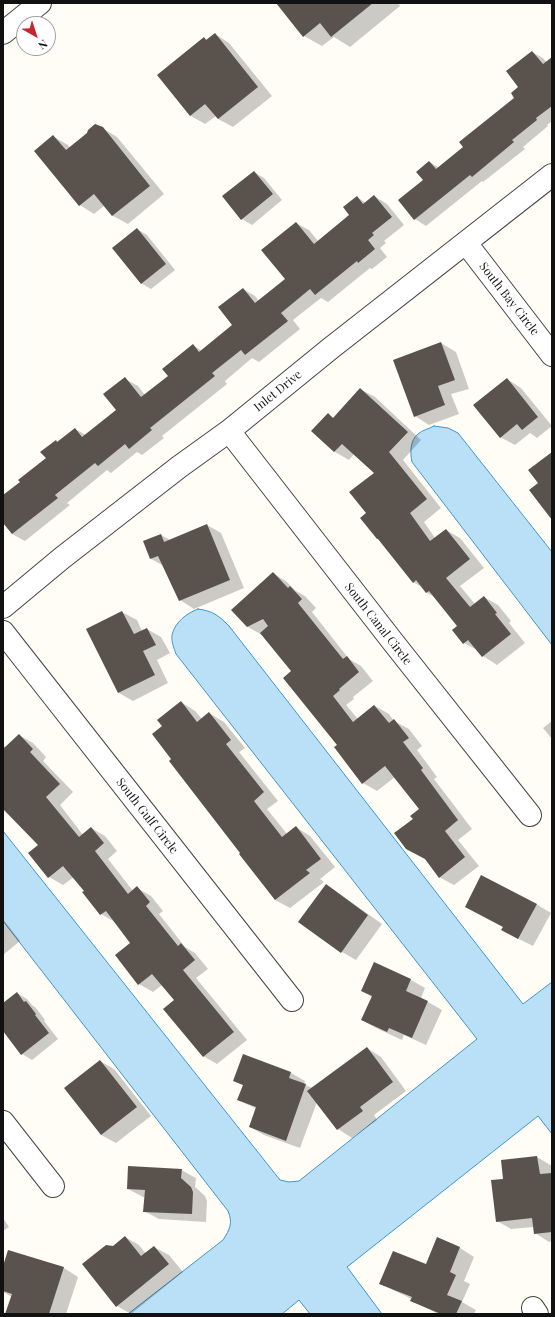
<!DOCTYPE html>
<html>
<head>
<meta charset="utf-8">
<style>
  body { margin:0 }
  #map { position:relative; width:555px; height:1317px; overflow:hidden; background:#fffdf5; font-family:"Playfair Display",serif }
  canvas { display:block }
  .frame { position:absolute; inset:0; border:4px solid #111; pointer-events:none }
  .north { position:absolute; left:16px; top:16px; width:40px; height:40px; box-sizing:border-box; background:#fff; border:1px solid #a0a0a0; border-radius:50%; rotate:141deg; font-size:11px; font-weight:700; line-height:16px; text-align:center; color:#111 }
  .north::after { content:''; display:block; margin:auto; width:14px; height:18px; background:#c4262e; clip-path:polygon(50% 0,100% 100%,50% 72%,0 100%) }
</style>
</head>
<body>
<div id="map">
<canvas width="555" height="1317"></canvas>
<div class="frame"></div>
<div class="north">N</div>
</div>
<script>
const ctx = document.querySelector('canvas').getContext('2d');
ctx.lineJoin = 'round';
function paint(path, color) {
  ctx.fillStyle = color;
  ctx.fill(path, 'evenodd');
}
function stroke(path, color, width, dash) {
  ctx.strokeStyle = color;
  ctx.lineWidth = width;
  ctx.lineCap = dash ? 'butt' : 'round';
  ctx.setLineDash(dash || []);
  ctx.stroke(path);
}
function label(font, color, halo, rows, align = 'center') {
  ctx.font = font + ' "Playfair Display",serif';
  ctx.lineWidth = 4;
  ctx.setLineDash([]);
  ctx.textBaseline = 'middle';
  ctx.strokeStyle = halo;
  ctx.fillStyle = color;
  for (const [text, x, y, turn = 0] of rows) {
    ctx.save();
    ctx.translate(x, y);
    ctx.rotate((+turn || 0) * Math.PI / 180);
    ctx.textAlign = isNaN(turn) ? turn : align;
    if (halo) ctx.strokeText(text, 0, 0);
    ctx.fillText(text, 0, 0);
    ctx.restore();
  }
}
const water = new Path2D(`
  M434,426L448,428L458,433L552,552V645L412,462C410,453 410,440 418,434C422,430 429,429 434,426Z
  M198,609C213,611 218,615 229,626L523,1004L552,982V1134L538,1116L347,1267L382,1314H310L299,1300L282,1314H128L223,1240C230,1229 233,1223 228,1211L3,921V831L280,1180L289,1182L299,1181L477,1039L176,654C174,648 171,641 172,635C175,622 187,613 198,609Z`);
paint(water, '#b9e0f7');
stroke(water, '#3f96cf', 1);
paint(new Path2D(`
  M277,3H398L400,6L350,47L334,37L322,46L304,36Z
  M215,34L229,43L272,96L233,127L218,119L216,116L205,124L191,116L158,75L204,38L207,40Z
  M532,52L543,58L547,63L552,59V121L547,125L548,126L523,147L525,149L483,182L482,181L426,226L415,219L400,200L424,180L430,162L439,168L465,147L516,98Z
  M102,128L117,137L164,194L128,224L113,216L105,205L94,214L80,205L54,137L68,145L70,148Z
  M254,172L264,178L282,200L252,225L242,219Z
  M374,196L387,204L404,225L384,241L386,243L380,248L387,257L372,269L370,268L328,302L321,298L293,320L300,329L259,362L252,358L225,381L227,384L162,436L164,438L142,455L137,452L111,473L107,470L67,503L70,505L25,541L12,534L3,522V504L21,482L47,458L56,441L58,442L75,429L86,435L117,410L125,379L138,386L145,395L169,377L193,345L202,351L233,325L243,289L255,296L259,301L287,280L296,223L309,230L318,241L351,215L357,197L366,203Z
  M137,229L147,235L175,270L151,289L141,283Z
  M441,343L456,352L469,389L451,394L459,414L429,425L415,416Z
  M507,379L521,388L552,426L537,438L530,433L515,445L500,437Z
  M360,389L375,397L421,440L403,460L441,508L424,522L435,538L446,530L460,538L484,568L460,586L475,604L484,597L498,605L511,621L509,623L525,643L497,665L483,656L479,651L464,643L458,626L435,597L427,593L422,587L413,582L368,513L375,473L354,454L349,460L335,452L312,431L328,415L334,418Z
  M207,525L221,533L244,588L194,609L180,600L164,566L151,559L161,535L170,540Z
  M273,573L287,582L296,591L305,596L316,608L312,612L349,659L361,666L373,681L353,697L354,699L346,705L358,719L375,706L389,714L394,721L409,729L422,746L417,750L437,777L434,779L472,829L458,840L479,866L454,885L439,877L414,819L420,809L395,777L377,791L363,783L292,671L262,635L248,627L232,610Z
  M122,612L137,620L142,631L147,629L161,637L170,653L157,660L168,683L133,701L119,693Z
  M181,702L195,711L202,719L209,713L224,722L245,748L239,752L278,801L267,809L287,834L296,827L310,836L335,867L320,879L324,882L290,908L275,900L173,759L163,726Z
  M552,721V739L543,728Z
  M19,735L33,743L46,757L43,761L73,792L60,805L83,835L91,828L105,836L117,851L108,859L133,891L137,888L151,896L163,911L159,914L185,947L195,953L208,969L196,978L247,1040L217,1064L203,1056L175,1001L162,985L153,992L139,984L132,943L115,922L101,914L84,893L85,891L74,877L63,885L49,877L30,853L39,845L3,808V744L6,748Z
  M326,885L340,894L382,924L356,960L342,952Z
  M536,904L551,913L533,946L517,938L504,927Z
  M3,919L20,941L3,955Z
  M375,964L411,980L425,988L421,998L442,1010L426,1045L404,1035L402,1040L376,1028L362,1020L372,997L362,991Z
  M17,993L27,999L32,1005L36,1008L45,1020L44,1021L58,1039L32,1060L22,1054L3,1030V1004Z
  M367,1048L381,1057L406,1091L374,1115L377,1120L352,1138L338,1129L317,1102L300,1148L264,1135L250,1127L257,1109L238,1100L244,1086L234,1080L243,1056L291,1073L305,1081L304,1084L312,1088Z
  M100,1061L114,1069L151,1116L116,1143L101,1135Z
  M537,1157L552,1166V1241L549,1242L535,1233L534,1227L511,1229L497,1221L504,1180L502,1161Z
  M181,1170L196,1178L195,1187L205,1196L207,1201L206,1222L159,1219L144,1211L145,1197H143L128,1189Z
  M3,1218L9,1227L3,1231Z
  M125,1237L139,1245L146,1254L154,1247L169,1255L183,1272L131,1314L117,1306L113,1247Z
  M437,1238L460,1248L474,1257L464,1281L470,1284L462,1302L476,1310L474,1314H438L411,1300L412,1299L395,1291L380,1283L426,1265Z
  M64,1268L78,1277L66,1314H12V1297L3,1292V1269Z`), '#0003');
paint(new Path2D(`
  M276,3H373L331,37L320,23L303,37Z
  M215,33L258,87L218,119L205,104L190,116L157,75L204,37L206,40Z
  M532,51L543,64L552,57V106L536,118L537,120L512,140L514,142L472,177L470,175L414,220L398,200L423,180L416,172L429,161L436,169L463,147L459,142L514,98L511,93L518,87L506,71Z
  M95,124L103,127L150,186L112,216L94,194L79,206L34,151L53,135L66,150L87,133L88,130Z
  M254,171L273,194L241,220L222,196Z
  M374,195L392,217L372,233L374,235L368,240L375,249L358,263L357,261L315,295L310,289L281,313L288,321L245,355L241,350L212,373L215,376L150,428L152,430L129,449L125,444L98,466L95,463L55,495L58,498L12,534L3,523V495L20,482L18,480L46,458L40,452L56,440L57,442L75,428L82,437L116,410L103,394L125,377L141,397L168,376L162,369L193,344L199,352L232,325L218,307L243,288L255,303L285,279L261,250L296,222L314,244L349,215L343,207L357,196L363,204Z
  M137,228L166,264L141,284L112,248Z
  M441,342L455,380L438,386L445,405L414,417L393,360Z
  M507,378L538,417L522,430L517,424L500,438L473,405Z
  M360,388L408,432L389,452L427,499L410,513L430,541L446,529L470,559L446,578L470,607L484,596L497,613L495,614L511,634L482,657L468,640L463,644L452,630L457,626L429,591L426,593L416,580L413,583L378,539H377L360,518L366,513L349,492L374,473L342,444L334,452L311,431L328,413L333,418Z
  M552,452V520L529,490L538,483L528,470Z
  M207,524L230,580L179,601L158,556L150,559L143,541L161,534L164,542Z
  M273,572L288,588L290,586L302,599L298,603L343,659L347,656L359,672L339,689L340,690L333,696L353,722L374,705L389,723L394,719L409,738L403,742L423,768L421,770L458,820L445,831L465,857L439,878L425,859L406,849L394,833L413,819L410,816L419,809L385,766L362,784L334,747L337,745L283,678L291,671L260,633L268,626L263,619L247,627L231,610Z
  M122,611L134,634L147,628L156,645L143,651L155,675L118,693L86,629Z
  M181,701L197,722L209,712L231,740L226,744L264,792L254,801L282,837L296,826L321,859L306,870L310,873L275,900L239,854L240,853L169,761L171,759L152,734L162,726L157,720Z
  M19,734L33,749L30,752L60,784L46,797L79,837L91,827L104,843L95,851L128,894L137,886L150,902L146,906L178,946L181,943L195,960L183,970L234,1032L203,1057L163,1009L174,1000L152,974L138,985L115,955L130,943L106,911L100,915L82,892L84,891L63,866L48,878L28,853L38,845L3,809V749Z
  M481,875L537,904L518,939L501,930L503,927L465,907Z
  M326,884L368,915L341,953L298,922Z
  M374,962L411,979L406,991L428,1001L412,1038L389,1028L387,1032L361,1020L372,996L361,991Z
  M17,992L24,1002L26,1001L36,1014L35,1015L49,1033L21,1055L3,1031V1003Z
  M367,1047L393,1082L360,1107L363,1111L337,1130L307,1091Z
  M243,1054L291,1072L289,1078L306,1084L286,1141L249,1127L256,1107L237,1100L243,1085L233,1081Z
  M100,1060L137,1107L101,1135L64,1088Z
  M537,1156L540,1174L552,1173V1232L534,1234L532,1218L496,1222L491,1180L503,1179L501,1160Z
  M128,1166L182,1169L181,1178L191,1187L193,1192L192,1214L143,1212L145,1190L127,1189Z
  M125,1236L141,1256L154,1246L169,1264L116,1307L82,1264L106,1245L113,1246Z
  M437,1237L460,1247L450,1272L456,1275L447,1295L462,1301L456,1314H441L410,1301L412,1297L379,1284L393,1251L426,1264Z
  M8,1250L64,1267L49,1314H5L12,1294L3,1291V1266Z`), '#5a524d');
const street = new Path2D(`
  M3,33L40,3
  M466,243L552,355
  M229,431L393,642L530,815
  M3,607L62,558L179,467L229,431L331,348L552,175
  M3,632L292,1000
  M3,1122L53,1186
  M533,1308L537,1314`);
stroke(street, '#444', 24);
stroke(street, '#fff', 22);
label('12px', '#111', '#fff', [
  ["South Bay Circle",509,299,52],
  ["Inlet Drive",278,391,-39],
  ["South Canal Circle",378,624,52],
  ["South Gulf Circle",147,816,52]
]);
</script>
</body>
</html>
